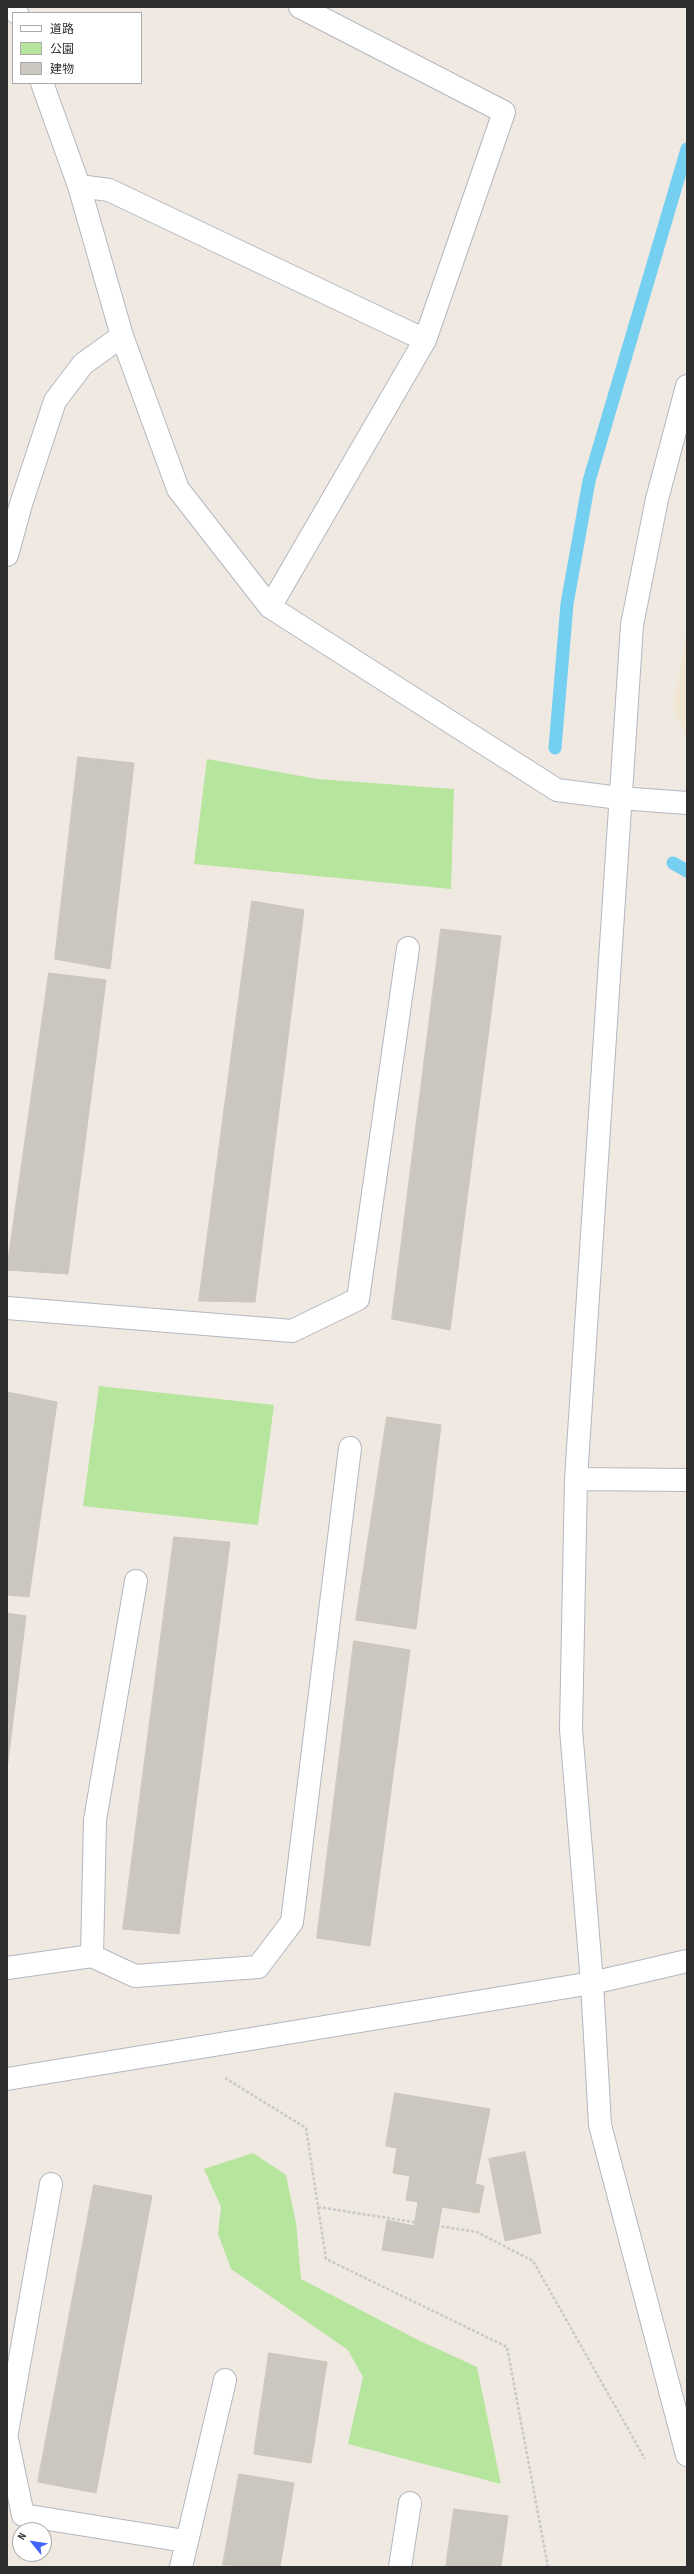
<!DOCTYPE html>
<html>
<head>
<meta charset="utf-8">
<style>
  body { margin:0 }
  #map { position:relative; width:694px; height:2574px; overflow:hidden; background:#efe9e1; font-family:"Sofia Sans Condensed","Noto Sans JP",sans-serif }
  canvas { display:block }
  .frame { position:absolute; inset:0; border:8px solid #2e2e2e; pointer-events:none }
  .legend { position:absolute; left:12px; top:12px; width:130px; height:72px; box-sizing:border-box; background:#fff; border:1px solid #ababab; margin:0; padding:5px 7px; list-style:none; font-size:12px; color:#2e2e2e }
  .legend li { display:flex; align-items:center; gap:8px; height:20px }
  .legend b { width:20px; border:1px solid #ababab }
  .north { position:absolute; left:12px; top:2522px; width:40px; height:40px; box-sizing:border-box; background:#fff; border:1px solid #ababab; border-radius:50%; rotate:300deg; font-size:11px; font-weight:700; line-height:16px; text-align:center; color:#2e2e2e }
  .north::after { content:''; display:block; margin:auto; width:14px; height:18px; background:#4264fb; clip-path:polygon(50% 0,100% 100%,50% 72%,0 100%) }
</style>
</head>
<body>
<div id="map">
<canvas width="694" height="2574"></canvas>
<div class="frame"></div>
<ul class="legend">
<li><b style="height:5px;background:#fff"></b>道路</li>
<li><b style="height:11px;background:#b6e59e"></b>公園</li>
<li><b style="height:11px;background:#cbc7bf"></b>建物</li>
</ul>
<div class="north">N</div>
</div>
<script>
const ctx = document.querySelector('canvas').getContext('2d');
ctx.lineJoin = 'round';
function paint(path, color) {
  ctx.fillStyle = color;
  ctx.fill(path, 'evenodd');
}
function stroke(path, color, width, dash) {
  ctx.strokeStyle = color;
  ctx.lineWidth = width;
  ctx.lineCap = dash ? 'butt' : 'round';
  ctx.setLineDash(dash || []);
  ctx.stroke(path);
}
paint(new Path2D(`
  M687,631V737L673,708Z`), '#f0e6d1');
paint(new Path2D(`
  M207,759L317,779L454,789L451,889L194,864Z
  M99,1386L274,1405L258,1525L83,1506Z
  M253,2153L286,2175L296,2223L301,2279L418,2340L477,2367L501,2484L348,2444L363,2377L348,2350L231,2269L218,2234L221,2207L204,2169Z`), '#b6e59e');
stroke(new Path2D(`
  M555,748L567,604L589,481L687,149
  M673,863L687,871`), '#75cff0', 13);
const building = new Path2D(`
  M78,757L134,763L110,969L55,959Z
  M252,901L304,910L255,1302L199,1301Z
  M441,929L501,936L450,1330L392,1319Z
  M49,973L106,980L68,1274L7,1270Z
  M7,1392L57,1402L29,1597L7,1595Z
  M387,1417L441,1425L416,1629L356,1620Z
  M174,1537L230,1542L179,1934L123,1929Z
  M7,1613L26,1616L7,1769Z
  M354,1641L410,1650L370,1946L317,1938Z
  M395,2093L490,2109L475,2184L484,2186L479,2213L442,2207L433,2258L382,2250L387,2220L414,2226L418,2202L406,2200L410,2176L393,2173L397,2148L386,2146Z
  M525,2152L541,2233L505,2241L489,2159Z
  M94,2185L152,2196L96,2493L38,2482Z
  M269,2353L327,2362L311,2463L254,2454Z
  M239,2474L294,2483L280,2567L223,2565Z
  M454,2509L508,2516L501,2567H446Z`);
paint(building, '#cbc7bf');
stroke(building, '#cbc5ba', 1);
const minor = new Path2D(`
  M15,7L17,13
  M42,83L79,186L122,336L178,489L270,607L557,790L619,798L687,803
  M79,186L109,190L425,340
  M687,386L657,499L632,625L576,1479L571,1729L592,1983L600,2125L687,2455
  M7,555L21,504L55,401L83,364L122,336
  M270,607L425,340L504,112L300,7
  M7,1308L292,1331L358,1299L408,948
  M576,1479L687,1480
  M92,1956L135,1976L258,1967L292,1922L350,1448
  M7,1968L92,1956L95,1820L136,1581
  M7,2079L592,1983L687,1961
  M7,2432L51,2184
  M7,2439L23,2515L185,2541
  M181,2567L225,2380
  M400,2567L410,2503`);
stroke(minor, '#b4b7c1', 24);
stroke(new Path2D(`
  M225,2078L306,2128L326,2259L507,2347L548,2567
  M318,2207L477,2232L533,2261L645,2459`), '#c9c9c9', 2.5, [3, 2]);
stroke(minor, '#fff', 22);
</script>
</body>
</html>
